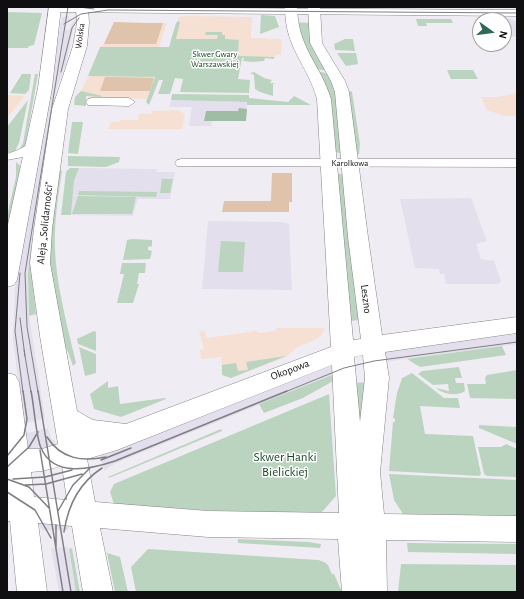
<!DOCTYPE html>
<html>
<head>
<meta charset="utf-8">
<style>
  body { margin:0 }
  #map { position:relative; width:524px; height:599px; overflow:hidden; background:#efedf3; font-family:"Alegreya Sans",sans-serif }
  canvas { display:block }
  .frame { position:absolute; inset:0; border:8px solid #0f0e10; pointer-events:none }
  .north { position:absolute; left:472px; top:12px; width:40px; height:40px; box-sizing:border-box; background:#fff; border:1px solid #9f9f9f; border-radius:50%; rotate:104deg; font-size:11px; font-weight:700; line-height:16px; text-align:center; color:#0f0e10 }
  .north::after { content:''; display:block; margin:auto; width:14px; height:18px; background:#2b6a57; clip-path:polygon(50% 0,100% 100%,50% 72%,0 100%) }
</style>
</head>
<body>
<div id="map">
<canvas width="524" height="599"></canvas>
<div class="frame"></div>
<div class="north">N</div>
</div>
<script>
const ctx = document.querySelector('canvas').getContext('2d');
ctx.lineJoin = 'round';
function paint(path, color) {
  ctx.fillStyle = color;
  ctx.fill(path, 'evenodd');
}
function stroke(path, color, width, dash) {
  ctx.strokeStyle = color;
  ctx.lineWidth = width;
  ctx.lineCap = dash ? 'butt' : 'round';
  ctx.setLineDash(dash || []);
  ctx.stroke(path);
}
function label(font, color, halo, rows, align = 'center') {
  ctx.font = font + ' "Alegreya Sans",sans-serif';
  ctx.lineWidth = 3;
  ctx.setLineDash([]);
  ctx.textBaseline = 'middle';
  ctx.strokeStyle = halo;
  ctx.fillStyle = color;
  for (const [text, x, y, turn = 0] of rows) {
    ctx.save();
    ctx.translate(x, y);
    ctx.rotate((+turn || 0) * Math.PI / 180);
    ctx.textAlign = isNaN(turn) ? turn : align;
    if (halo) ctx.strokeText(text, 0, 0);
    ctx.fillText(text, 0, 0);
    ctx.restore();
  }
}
paint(new Path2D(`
  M186,16L252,17L251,38L282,39L281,55L277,54L276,57H241L238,55L239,40L171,39L179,17Z
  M114,22L167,23L159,47H100L104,44Z
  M88,77L93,76L155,77L147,99L101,98L86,96V92L81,91Z
  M517,93V116H504L487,110L481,97H498Z
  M7,95L25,96L7,118Z
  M178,110L185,114L182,129H108L111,122H119L120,120H138L139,114H151L152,111Z
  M277,328H324L323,333L318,338L296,348L286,357L231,378L222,375L221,357L201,359L200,350L204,349L199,330L205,332L207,338L256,331L259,333L275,331Z`), '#f6e0d3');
paint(new Path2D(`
  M69,16L68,20L76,17L67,23L66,30H69L72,23L77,18L78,20L74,24L66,64L56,90L28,274L29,316L45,418L24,424L13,340L15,290L20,250L62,17Z
  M498,17H505L517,22V37L504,36V20H500Z
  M171,100L247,102V109H239L238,111H206L204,121H212L211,126H189L192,107H169Z
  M79,168L157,169V172H175L170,199H138L133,216L71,215L74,181Z
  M471,198L487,241L476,244L481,259L494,261L501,281L499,284H446L444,274H440L439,269L415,268L400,199Z
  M208,221L283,222L289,224L292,290L202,289Z
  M517,334V344L384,362L383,352Z
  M330,364L337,373L116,463L104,470L100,456Z
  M48,428L51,438L55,442L53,449L27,451L23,434Z
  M36,521L70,524L68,530H42Z
  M68,547L76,592H59L51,548Z`), '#e3dfec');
paint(new Path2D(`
  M7,12L42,13L34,45L29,46L28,48H7Z
  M261,15L275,16L279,27L260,34Z
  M416,19H451L453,23H426L427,26H418Z
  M178,21L180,22L176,39H217L218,35H205L206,32H222V35H225V39L239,40L238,55L240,56L274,57V59L265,58L264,61L253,62L243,61L244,58H242L238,79L250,80L249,93L180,92L183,79L175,78L170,94H158L163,80H159L149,105L146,102L155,77L88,76L100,47H169L176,23Z
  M296,22L310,23L327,71L316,69L306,52Z
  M345,39H353L355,51L335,50L334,44Z
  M337,53H356L358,64L346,66Z
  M447,70H473L478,79H451Z
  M318,71L329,74L337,90L342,154L336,152Z
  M254,72L264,78L272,80L270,83H275L273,84V96L260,92L255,89L254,75L250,73Z
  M22,74H31L29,90L25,94L10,93Z
  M35,74H38L25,147L19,150L23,143Z
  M81,91L102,96L101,97L86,96V106L74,105L75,97Z
  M350,91L352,92L360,144L359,154H354L347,93Z
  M172,94L249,95V98L288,102L294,96L311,105H247V102L171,100Z
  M28,100L19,143L15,151L7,153V127Z
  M72,122H83L78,154L68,153Z
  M68,156L120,157L119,162L106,167L68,166Z
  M16,162L20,166V169L7,232V216L16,177Z
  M70,168H79L74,181L71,215H61L66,172Z
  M59,170L62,171C59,190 56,210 55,229C53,275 66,319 76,363L73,366L68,352L62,341L50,264V240Z
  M335,174H345L361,320L348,321Z
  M162,179H173L170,193H160Z
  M79,191L157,192L156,197L78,195Z
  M78,196L136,197L132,214H72Z
  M132,239L152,240V246L148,247V250L152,251L150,259L123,260L127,240Z
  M221,241L245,242L243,272H218Z
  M31,244L32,280L36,314L29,316L28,274Z
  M122,263H146L145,273H139L137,284H139L133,303H117L124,274H120Z
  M94,331L96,332V351L78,344L77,339Z
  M502,346L506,355L420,367L407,359Z
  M79,347L96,354V373L85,376Z
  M286,356L231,378L222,375V365L236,363L238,371L248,370L246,362Z
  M459,367L462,378H455L456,383H464L465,391C457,397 442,394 436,388L449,391L448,384L433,385L418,374L422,371Z
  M517,370V399L470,398L467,384H486L485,378L487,375Z
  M337,373L335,380L303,398L264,413L259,404Z
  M412,373L444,398H458L460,408L420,406L425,434L473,436L481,474L479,476L389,471L393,422H395V419L393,418L397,393L402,378Z
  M108,381V388L118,386L120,404L165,398L166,399L121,417L94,409L90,394Z
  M369,382L361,442L352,383Z
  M329,394L336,496L321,513L214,511L114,504L110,492L114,484Z
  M479,425L517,427V444L479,428Z
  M221,429L222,431L109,478L108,477Z
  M506,444L517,449V477L487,476L484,474L478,447H501Z
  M389,474L517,480V516L403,514L394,500Z
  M238,539L308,542L321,544L320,548L238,543Z
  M407,543L517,544V554L408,552Z
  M72,548L79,587L80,592H76L69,549Z
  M148,549L318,560C330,563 328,566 332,574H334L342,592H136L131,567Z
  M107,553L120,557L128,592H115Z
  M401,564L517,565V592H398Z`), '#bbd4bf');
paint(new Path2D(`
  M239,108L247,109L246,121H204L206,111H238Z`), '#9fbda5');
paint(new Path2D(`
  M114,22L142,23H163L156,44H104Z
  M105,77H116L154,78L150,91H100Z
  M272,173H292V202H289V212H222L224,201H271Z`), '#dfc3aa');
const minor = new Path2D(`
  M52,7L517,10V16L55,12L52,11Z
  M92,98H129L135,102L129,106L88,105L86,102L88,99Z
  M34,141L41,145L28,156L7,160V154L18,150Z
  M182,159H517V167L177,166L175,163L177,160Z`);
const major = new Path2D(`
  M49,7H61L52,88L17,280L14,285L7,287V229L38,88Z
  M76,7H88L89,23L87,46L68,109L52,229L50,263L77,411L93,420L126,424L331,347L317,99C307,63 285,49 285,7H297C298,49 320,63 331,99L353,340L361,339L348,237L335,92L331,81L310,43L308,7H320L322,43L345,81L349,92L368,237L382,335L517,317V333L385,352L389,378L380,472L384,514L517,516V542L386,540L387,592H342L338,539L208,537L100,528L113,592H83L72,526L38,523L47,592H17L10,521H7V373L15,375L19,382L28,449H42L58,444L40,336L30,263L34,229L52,109L73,46L77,23ZM363,355L365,378L360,422L354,357ZM332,365L339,513L208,511L95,502L87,459L117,450ZM62,466L67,500L34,497L31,472L42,471Z`);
stroke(minor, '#858388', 1);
stroke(major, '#858388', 1);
paint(minor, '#fff');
paint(major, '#fff');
stroke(new Path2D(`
  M79,7L94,9
  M64,24L81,14L108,10L517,13
  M61,72L72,28L79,18
  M20,273L15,331L23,392
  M20,318L25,356
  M24,350L31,392
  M38,392L27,327L25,273L68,7
  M285,392L344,368L374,361L517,342`), '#7f7e82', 1);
stroke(new Path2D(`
  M31,391C34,405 36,437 41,448C54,478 91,469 115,461L287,391
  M38,391L71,592
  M47,437C61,459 82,462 106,457
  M40,450L63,592
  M7,456L24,435L27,419L23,391
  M101,460L131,448
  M7,467L29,447L38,432
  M7,479L29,487L49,508
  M13,479L45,477L72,470
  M25,485L46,484L82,474
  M7,492L35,510L51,538
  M58,511L73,485L90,468
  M56,525V547
  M64,532C68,505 79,483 102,468`), '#7f7e82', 1.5);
label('9px', '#0f0e10', '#fff', [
  ["Wolska",80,36,-82],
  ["Karolkowa",350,163]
]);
label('9px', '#174625', '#fff', [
  ["Skwer Gwary",215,54],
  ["Warszawskiej",215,64]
]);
label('11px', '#0f0e10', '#fff', [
  ["Aleja „Solidarności”",45,223,-84],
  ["Leszno",366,299,83],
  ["Okopowa",290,370,-21]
]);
label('13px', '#174625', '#fff', [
  ["Skwer Hanki",285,457],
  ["Bielickiej",285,472]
]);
</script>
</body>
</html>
